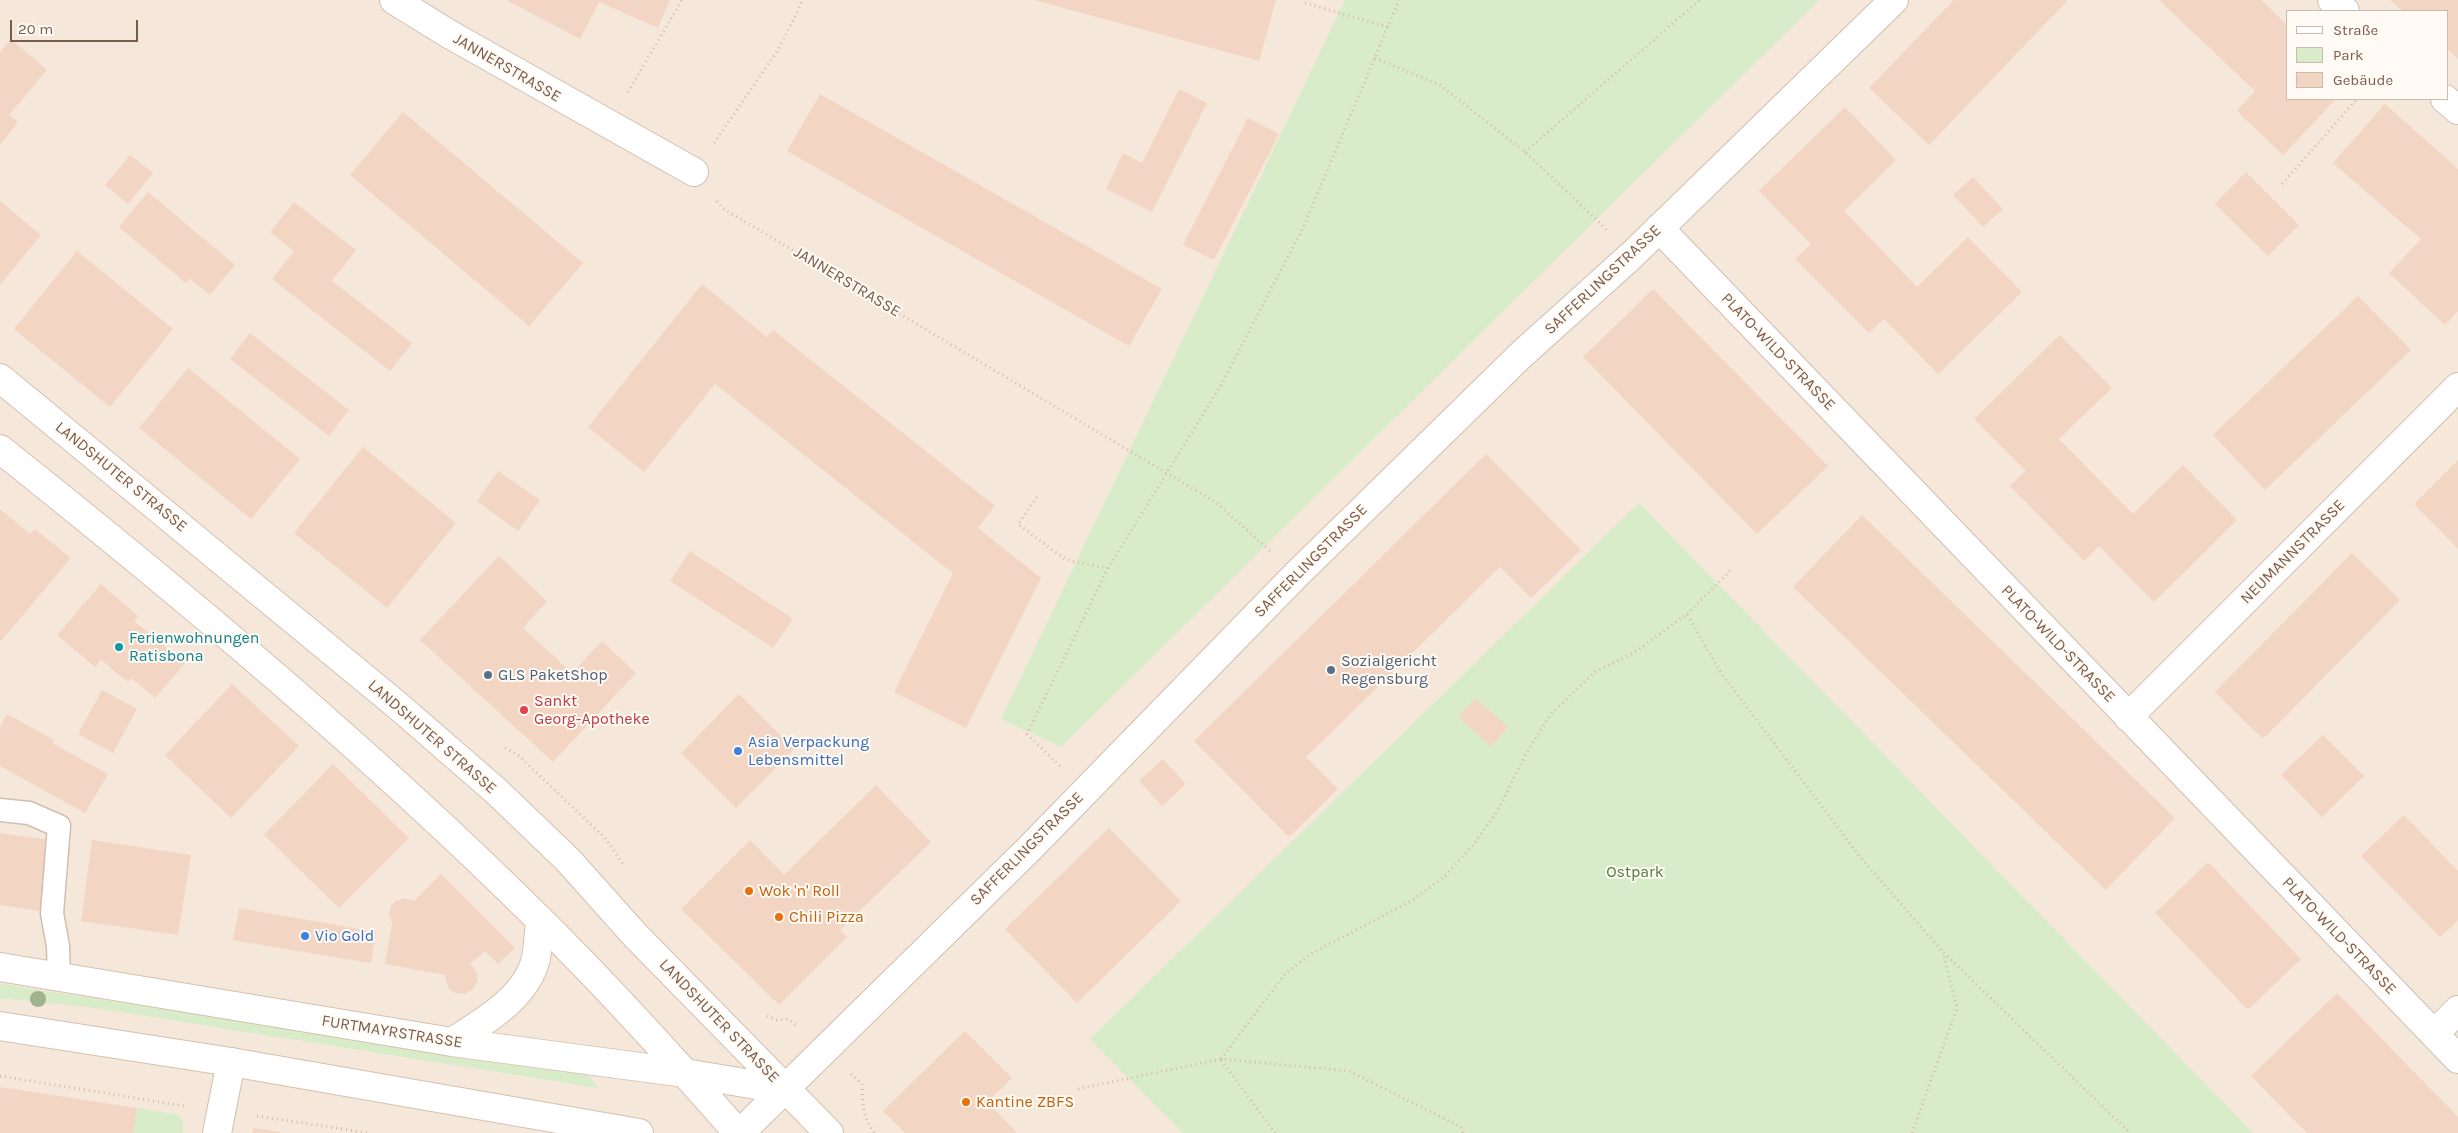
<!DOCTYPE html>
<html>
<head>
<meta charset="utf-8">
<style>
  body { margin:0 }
  #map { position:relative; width:2458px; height:1133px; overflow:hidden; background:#fdf6ec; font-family:Karla,sans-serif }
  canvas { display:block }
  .legend { position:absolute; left:2286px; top:10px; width:162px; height:90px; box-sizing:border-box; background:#fffaf3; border:1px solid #cabbb1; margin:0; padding:6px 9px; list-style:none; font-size:15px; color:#7a5c4d }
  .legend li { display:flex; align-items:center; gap:10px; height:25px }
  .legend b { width:25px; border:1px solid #cabbb1 }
  .scale { position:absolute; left:10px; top:20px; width:128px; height:22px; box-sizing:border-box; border:2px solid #7a5c4d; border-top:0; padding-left:6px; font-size:15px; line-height:18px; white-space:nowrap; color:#7a5c4d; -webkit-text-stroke:4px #fffaf3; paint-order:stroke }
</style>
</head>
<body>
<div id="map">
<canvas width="2458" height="1133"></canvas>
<ul class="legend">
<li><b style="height:6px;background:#fff"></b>Straße</li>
<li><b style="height:14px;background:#d8ecc9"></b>Park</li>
<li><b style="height:14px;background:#f3d5c3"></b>Gebäude</li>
</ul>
<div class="scale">20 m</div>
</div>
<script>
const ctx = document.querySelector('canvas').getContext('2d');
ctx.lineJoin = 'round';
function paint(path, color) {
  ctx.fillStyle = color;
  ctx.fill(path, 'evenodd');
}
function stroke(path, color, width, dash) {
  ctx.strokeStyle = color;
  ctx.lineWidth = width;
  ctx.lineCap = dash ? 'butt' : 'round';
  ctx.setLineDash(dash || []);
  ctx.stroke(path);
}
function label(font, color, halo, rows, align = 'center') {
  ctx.font = font + ' Karla,sans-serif';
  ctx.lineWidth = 4;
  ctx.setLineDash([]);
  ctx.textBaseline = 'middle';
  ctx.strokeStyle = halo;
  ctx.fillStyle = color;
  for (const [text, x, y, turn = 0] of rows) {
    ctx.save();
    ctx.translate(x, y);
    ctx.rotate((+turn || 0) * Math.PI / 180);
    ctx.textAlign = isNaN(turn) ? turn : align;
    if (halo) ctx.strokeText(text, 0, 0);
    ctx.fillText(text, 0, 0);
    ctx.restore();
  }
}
paint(new Path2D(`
  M0,0H2458V1133H0ZM2287,11H2447V99H2287Z`), '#f5e8da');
paint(new Path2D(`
  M1345,0H1819L1061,747L1001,719Z
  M1639,503L2253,1133H1183L1090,1039Z
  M0,984L588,1074L598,1088L95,1008L0,998Z
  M137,1108L178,1115L183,1120V1133H133Z`), '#d8ecc9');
paint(new Path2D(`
  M506,0H670L658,28L599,2L580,39Z
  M1034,0H1276L1259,61Z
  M1954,0H2068L1929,145L1869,88Z
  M2159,0H2261L2287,25V99H2336L2283,155L2237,111L2255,91Z
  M2390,0H2458V59L2447,49V11H2403Z
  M11,39L47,70L9,115L18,122L0,145V52Z
  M1179,89L1207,103L1152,212L1106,189L1123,153L1142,163Z
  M820,94L1162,289L1129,346L787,151Z
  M2385,104L2458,169V311L2445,325L2389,273L2421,239L2333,163Z
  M1845,107L1896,160L1844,211L1917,287L1968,237L2022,292L1938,374L1884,319L1869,333L1795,259L1811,244L1759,191Z
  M403,112L583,263L529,326L350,175Z
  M1248,118L1279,134L1214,260L1183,245Z
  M130,155L153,173L128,204L105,185Z
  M2246,172L2299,225L2268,256L2215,204Z
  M1973,177L2003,209L1983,227L1953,195Z
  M148,192L235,265L210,295L190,279L186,283L119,227Z
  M0,201L41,235L0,285Z
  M294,202L356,250L332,281L412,343L390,371L272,279L294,251L270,232Z
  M77,251L173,329L110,407L14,329Z
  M702,284L767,337L773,330L995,506L978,528L1041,578L966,728L894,692L953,573L946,568L715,384L644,472L588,427Z
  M1653,289L1828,466L1757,534L1583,357Z
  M2358,296L2411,350L2265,490L2213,435Z
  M250,333L349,410L329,436L230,359Z
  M2060,335L2112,388L2059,439L2133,514L2183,465L2237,520L2154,602L2099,546L2084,561L2010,486L2026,471L1974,419Z
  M188,368L300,459L251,519L139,428Z
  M363,447L456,523L387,608L294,533Z
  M1486,454L1581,550L1531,598L1500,567L1306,757L1338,789L1289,837L1194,741Z
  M2458,460V549L2414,504Z
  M498,471L540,500L518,531L477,501Z
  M0,509L30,534L35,529L71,558L0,642Z
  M1862,515L2175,818L2106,890L1793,587Z
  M690,551L793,619L773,648L670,581Z
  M2352,553L2400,600L2263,739L2215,692Z
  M499,556L547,601L523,628L572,673L602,641L636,673L553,762L420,640Z
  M101,584L138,616L134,621L185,663L155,698L131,678L128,682L101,660L95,667L57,635Z
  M232,684L299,746L231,818L165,755Z
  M102,690L137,709L113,753L78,734Z
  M739,694L794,749L736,808L681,753Z
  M1475,698L1508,727L1491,747L1458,717Z
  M7,714L54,740L52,743L108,774L85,813L0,766V727Z
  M2323,735L2364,776L2322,817L2281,775Z
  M1163,759L1186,784L1162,806L1139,781Z
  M333,764L409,838L339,908L264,835Z
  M876,785L931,842L840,930L847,937L779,1005L681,909L750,840L784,875Z
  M2404,815L2458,871V920L2440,937L2361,856Z
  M1109,828L1181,901L1077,1003L1005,929Z
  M0,833L50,840L40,911L0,905Z
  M92,840L191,855L178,935L81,921Z
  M2208,862L2301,959L2248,1010L2155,913Z
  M441,874L515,948L498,964L485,951L470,964L476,971L478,981L473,989L465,994L455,993L448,988L445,975L385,964L392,923L389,915L391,906L396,901L404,898L414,901Z
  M239,908L376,932L371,963L233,940Z
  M2337,993L2458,1117V1133H2307L2251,1076Z
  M965,1031L1012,1078L987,1102L1017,1133H905L883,1111Z
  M0,1087L137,1108L133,1133H0Z
  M254,1128L280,1132V1133H252Z`), '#f3d5c3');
const lane = new Path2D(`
  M0,810L29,813L59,826L52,913L58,946L59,977`);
const street = new Path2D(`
  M394,0L449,34L694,172
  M2332,0L2345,11
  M2445,99L2458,110
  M1659,228L2458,1059
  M2128,717L2458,387
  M2434,1034L2458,1010
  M217,1133L231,1062
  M740,1133L1030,848L1296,575L1522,354L1632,255L1894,0`);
const secondary = new Path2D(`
  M0,378L397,705L496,791L568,860L634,934L829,1133
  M0,449C186,597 369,751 538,918C608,987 674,1060 738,1133
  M0,967L452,1042L685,1073L786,1090
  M0,1026L231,1062L639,1133
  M452,1042C483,1022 527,998 536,958C538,946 539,932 540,920`);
stroke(lane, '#d1beb0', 25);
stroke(street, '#d1beb0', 30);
stroke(secondary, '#d6c0b0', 30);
stroke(new Path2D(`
  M1305,3L1388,27
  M1375,58L1440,85L1525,152L1607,230
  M628,92L682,0
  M714,143L778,50L803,0
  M1525,152L1700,0
  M2282,184L2357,99
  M717,201L722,208L1217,503L1270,551
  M1037,497L1018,524L1066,560L1108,568
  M1687,614L1731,570
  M505,748L518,755L606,839L623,864
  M1060,766L1027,734L1108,568L1220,387L1303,228L1399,0
  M767,1016L777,1020L788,1019L798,1027
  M1221,1059L1285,974L1311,954L1411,901L1444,877L1473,845L1497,812L1528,750L1551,714L1595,672L1635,652L1687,614L1721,673L1860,857L1943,952L2130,1133
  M1221,1060L1275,1133
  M851,1074L862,1084C862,1101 863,1120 875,1133
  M0,1076L184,1106
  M1078,1089L1221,1059L1349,1071L1461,1127L1463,1133
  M257,1116L369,1133
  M1912,1133L1957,1008L1943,953`), '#d9b8a5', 3, [1, 4]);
stroke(lane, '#fff', 22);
stroke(street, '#fff', 28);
stroke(secondary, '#fff', 28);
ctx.fillStyle = '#a0b28e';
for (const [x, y] of [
  [38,999]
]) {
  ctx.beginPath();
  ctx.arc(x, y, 8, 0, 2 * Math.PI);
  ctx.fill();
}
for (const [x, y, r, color] of [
  [119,647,5,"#0f9aa8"],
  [1331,670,5,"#5c6f8a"],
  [488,675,5,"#5c6f8a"],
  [524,710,5,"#e0444e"],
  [738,751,5,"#3f7fe0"],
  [749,891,5,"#e8710a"],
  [779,917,5,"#e8710a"],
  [305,936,5,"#3f7fe0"],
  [966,1102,5,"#e8710a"]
]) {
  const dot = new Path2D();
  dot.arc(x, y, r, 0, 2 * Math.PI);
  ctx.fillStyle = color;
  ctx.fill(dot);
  stroke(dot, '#fffaf3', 2);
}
label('16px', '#7a5c4d', '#fffaf3', [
  ["JANNERSTRASSE",507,68,30],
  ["SAFFERLINGSTRASSE",1603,280,-43],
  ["JANNERSTRASSE",847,282,31],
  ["PLATO-WILD-STRASSE",1778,352,46],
  ["LANDSHUTER STRASSE",121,477,39],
  ["NEUMANNSTRASSE",2293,552,-45],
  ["SAFFERLINGSTRASSE",1311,561,-45],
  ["PLATO-WILD-STRASSE",2058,644,46],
  ["LANDSHUTER STRASSE",432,737,41],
  ["SAFFERLINGSTRASSE",1027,849,-45],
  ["PLATO-WILD-STRASSE",2339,936,46],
  ["LANDSHUTER STRASSE",719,1021,46],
  ["FURTMAYRSTRASSE",392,1032,9]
]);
label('16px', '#0d838f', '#fffaf3', [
  ["Ferienwohnungen",129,638],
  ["Ratisbona",129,656]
], 'left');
label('16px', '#4e5e75', '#fffaf3', [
  ["Sozialgericht",1341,661],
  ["Regensburg",1341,679],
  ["GLS PaketShop",498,675]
], 'left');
label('16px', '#be3a42', '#fffaf3', [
  ["Sankt",534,701],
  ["Georg-Apotheke",534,719]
], 'left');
label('16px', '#366cbe', '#fffaf3', [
  ["Asia Verpackung",748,742],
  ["Lebensmittel",748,760],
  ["Vio Gold",315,936]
], 'left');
label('16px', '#537a41', '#fffaf3', [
  ["Ostpark",1635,872]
]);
label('16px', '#c56008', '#fffaf3', [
  ["Wok 'n' Roll",759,891],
  ["Chili Pizza",789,917],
  ["Kantine ZBFS",976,1102]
], 'left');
</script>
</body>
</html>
